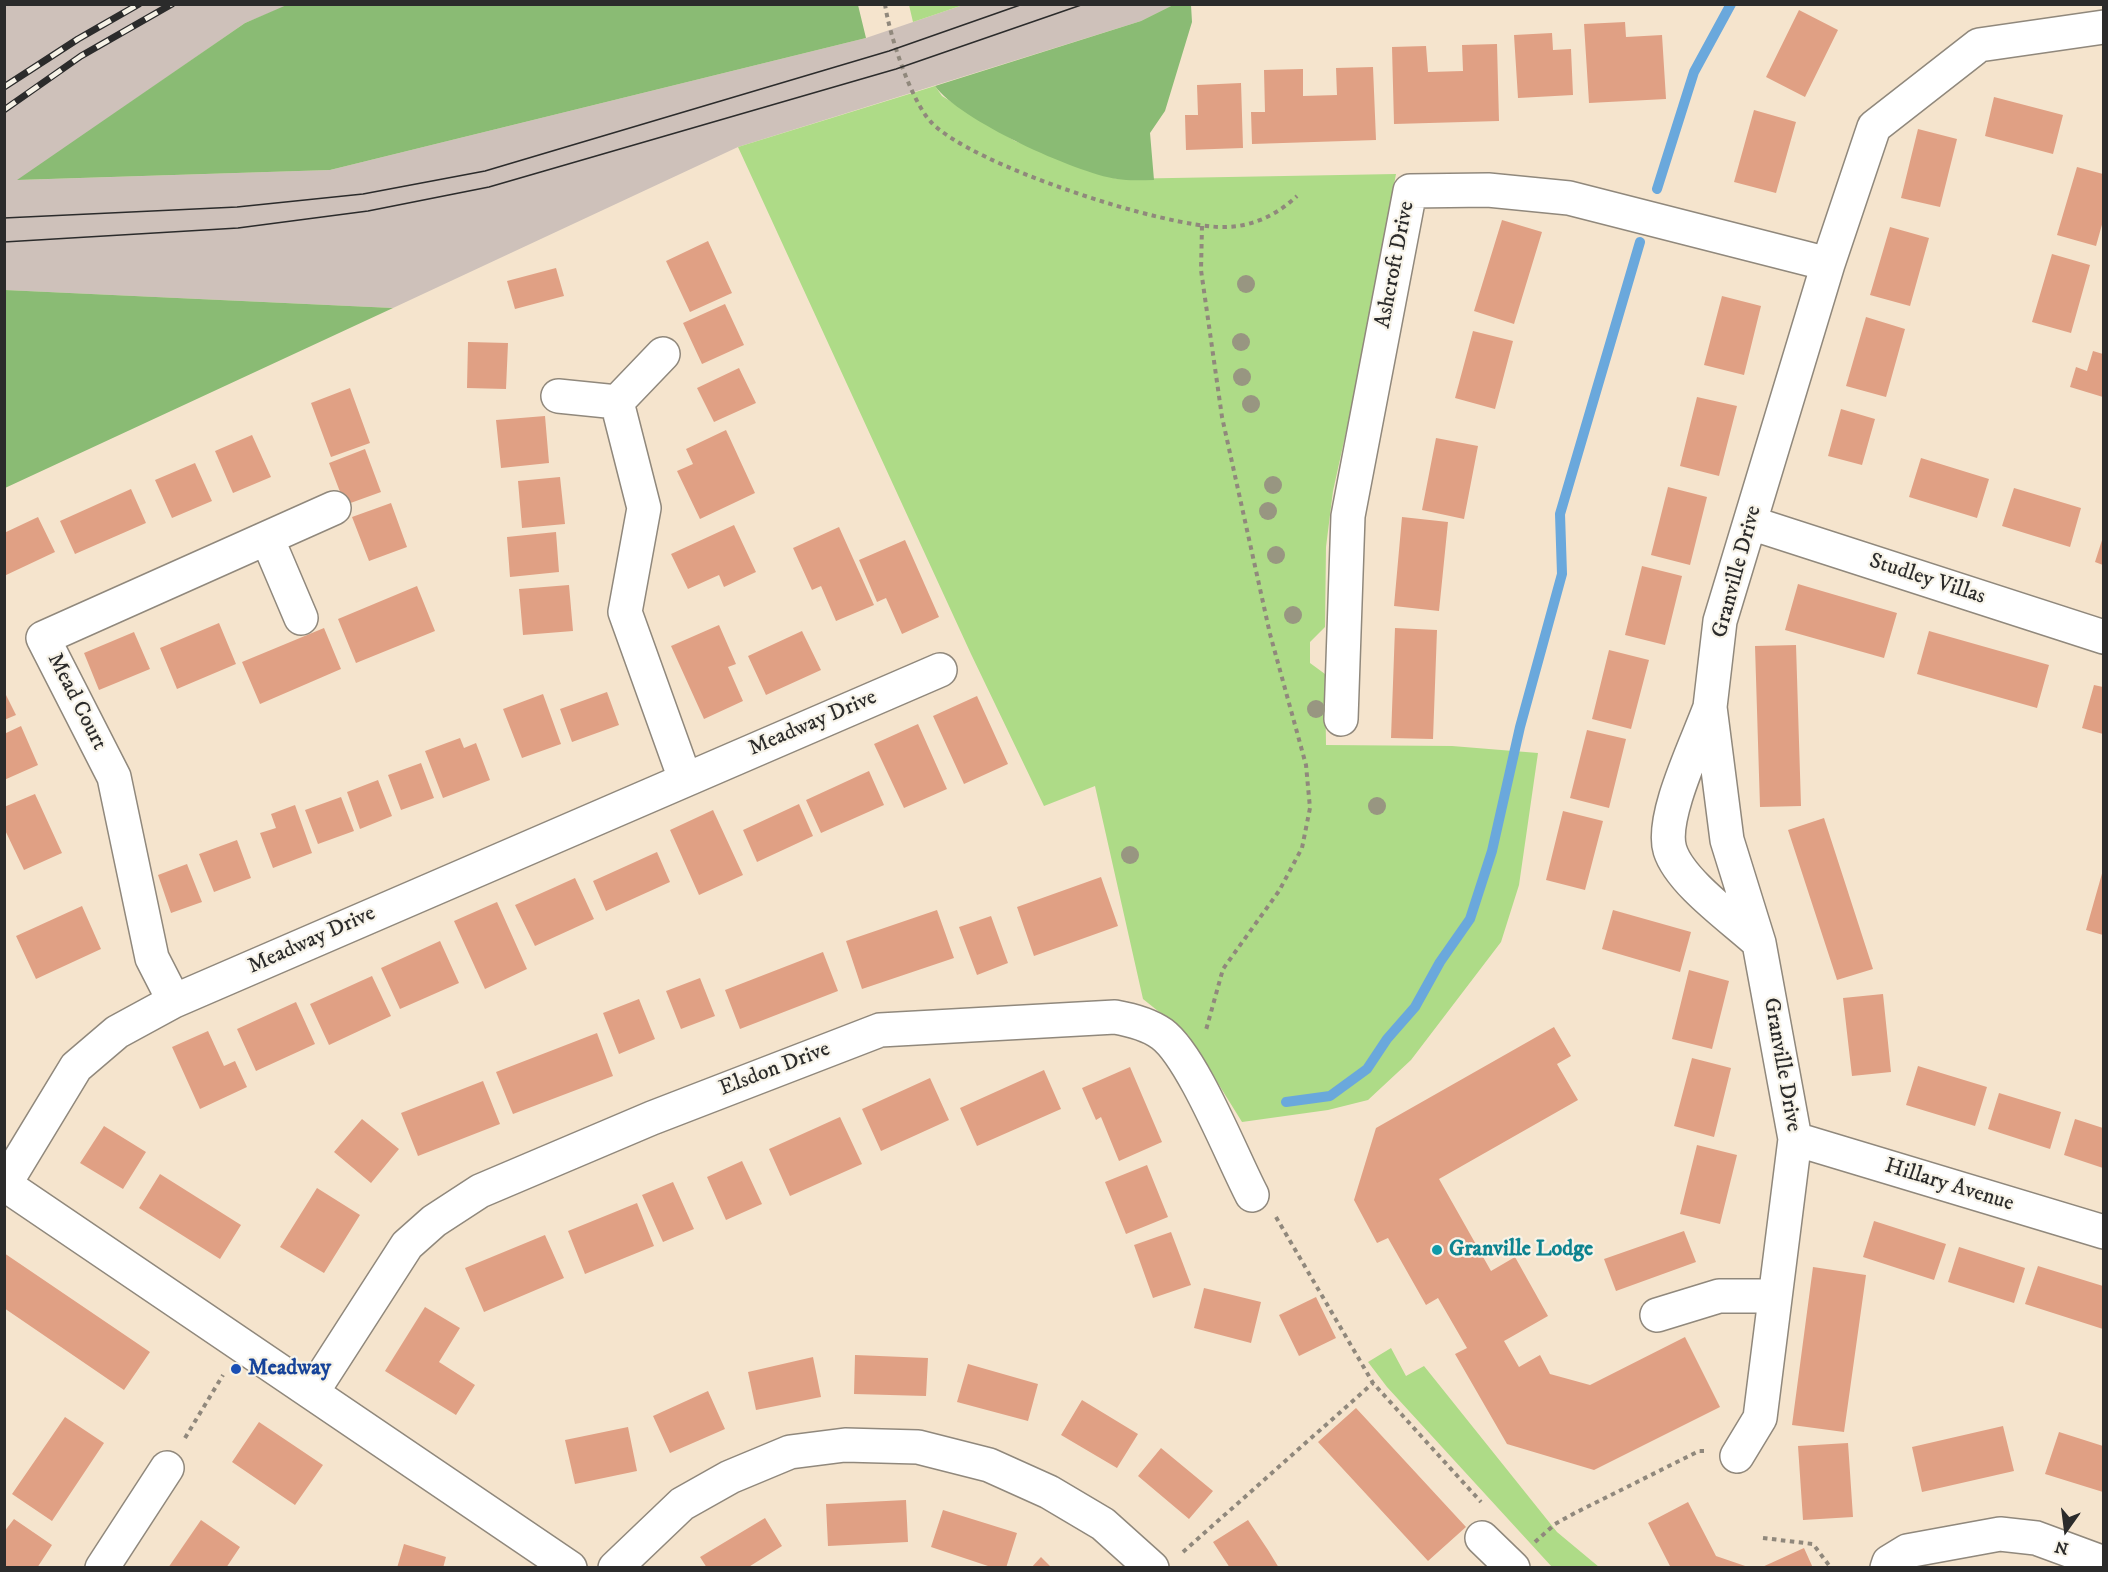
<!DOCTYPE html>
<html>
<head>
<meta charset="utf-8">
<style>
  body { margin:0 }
  #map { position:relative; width:2108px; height:1572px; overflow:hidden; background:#f5e4cd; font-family:"IM FELL DW Pica",serif }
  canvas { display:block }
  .frame { position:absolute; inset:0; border:6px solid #2b2b2b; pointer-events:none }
  .north { position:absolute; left:2036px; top:1500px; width:60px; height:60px; -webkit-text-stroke:4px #f7f3e8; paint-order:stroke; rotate:194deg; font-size:16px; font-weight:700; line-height:24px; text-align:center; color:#2b2b2b }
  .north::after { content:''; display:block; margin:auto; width:21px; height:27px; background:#2b2b2b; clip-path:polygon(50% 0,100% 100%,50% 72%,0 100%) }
</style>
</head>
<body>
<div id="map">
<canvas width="2108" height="1572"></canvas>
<div class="frame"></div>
<div class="north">N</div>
</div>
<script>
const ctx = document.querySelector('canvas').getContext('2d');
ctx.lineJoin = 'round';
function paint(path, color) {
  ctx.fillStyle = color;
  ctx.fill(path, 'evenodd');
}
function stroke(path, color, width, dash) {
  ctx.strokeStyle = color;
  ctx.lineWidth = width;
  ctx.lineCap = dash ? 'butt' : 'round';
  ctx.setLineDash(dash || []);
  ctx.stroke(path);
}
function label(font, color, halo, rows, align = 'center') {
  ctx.font = font + ' "IM FELL DW Pica",serif';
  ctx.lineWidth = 4.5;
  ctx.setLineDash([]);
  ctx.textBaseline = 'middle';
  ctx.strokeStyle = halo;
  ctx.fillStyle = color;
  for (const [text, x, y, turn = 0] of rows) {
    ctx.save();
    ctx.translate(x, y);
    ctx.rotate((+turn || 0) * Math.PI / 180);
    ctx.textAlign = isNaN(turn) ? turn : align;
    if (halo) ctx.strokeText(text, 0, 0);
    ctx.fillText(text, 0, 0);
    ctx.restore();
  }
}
paint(new Path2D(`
  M5,5H289L245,23L19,180L330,170L866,38L963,5H1173L1141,21L738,147L393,308L5,290Z`), '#cec1ba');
paint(new Path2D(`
  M909,5V4L963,5L913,22Z
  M935,86L942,96L1015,141L1117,179L1396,174L1356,387L1333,491L1326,547L1325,627L1310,642V663L1325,674L1326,745L1452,746L1538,753L1519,885L1501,942L1411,1060L1368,1100L1328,1110L1242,1122L1188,1035L1143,999L1095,786L1044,806L971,654L738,147Z
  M1391,1348L1406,1376L1424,1366L1557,1532L1599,1567H1552L1387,1387L1368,1362Z`), '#aedb87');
paint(new Path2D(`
  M289,4L858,5L866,38L330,170L17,180L245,23Z
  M1173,5H1191L1192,22L1165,111L1150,133L1154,180C1142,180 1129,181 1117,179C1076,173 959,120 935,86L1141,21Z
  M5,290L393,308L5,488Z`), '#8abb74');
stroke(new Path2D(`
  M1657,189L1694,72L1731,4
  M1286,1102L1330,1096L1367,1069L1387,1039L1415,1007L1440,962L1470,919L1492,851L1520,727L1562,574L1560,514L1640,242`), '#6aa8dc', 10);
paint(new Path2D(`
  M1799,10L1838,30L1805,97L1766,77Z
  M1625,22L1626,37L1662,35L1666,99L1589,103L1584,24Z
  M1552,33L1553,50L1571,49L1573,95L1518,98L1514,35Z
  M1497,44L1499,121L1394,124L1392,47L1426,46L1428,72L1463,71L1462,45Z
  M1373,67L1376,140L1252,144L1251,112H1265L1264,70L1303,69V96L1337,95L1336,68Z
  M1241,83L1243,148L1186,150L1185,115H1198L1197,85Z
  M1994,97L2063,115L2053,154L1985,136Z
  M1754,110L1796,122L1776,193L1734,182Z
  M1918,129L1957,139L1940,207L1901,198Z
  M2077,167L2103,174V221L2096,246L2057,235Z
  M1502,220L1542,232L1514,324L1474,311Z
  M1890,227L1929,238L1910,306L1870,295Z
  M708,241L732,293L690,312L666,261Z
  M2052,254L2090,265L2071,333L2032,322Z
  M556,268L564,296L515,309L507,281Z
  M1722,296L1761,306L1744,375L1704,365Z
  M725,304L744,345L702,364L683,323Z
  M1866,317L1905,329L1886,397L1846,386Z
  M1473,331L1513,341L1495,409L1455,398Z
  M468,342L508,343L506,389L467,388Z
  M2093,351L2103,354V397L2070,387L2076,367L2087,371Z
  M739,368L756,403L714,422L697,388Z
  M350,388L370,443L331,457L311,403Z
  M1697,397L1737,406L1719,476L1680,466Z
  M1841,409L1875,419L1862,465L1828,456Z
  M545,416L549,463L501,468L496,420Z
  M726,430L755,493L700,519L677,471L693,464L686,449Z
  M252,435L271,477L233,493L215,451Z
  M1436,438L1478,446L1464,519L1422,510Z
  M365,449L381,492L345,505L329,463Z
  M1921,458L1989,479L1977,518L1909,497Z
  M195,463L212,501L172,518L155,480Z
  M560,477L565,524L522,528L518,481Z
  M1668,487L1707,497L1690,565L1651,555Z
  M2014,488L2081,508L2070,547L2002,526Z
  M131,489L146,523L75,554L60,521Z
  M391,503L407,547L369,561L352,517Z
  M38,517L55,552L4,576V533Z
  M1402,517L1448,522L1439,611L1394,606Z
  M734,525L756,572L724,587L719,575L688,589L671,554Z
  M839,527L874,605L836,621L821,586L812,590L793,548Z
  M556,532L559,572L510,577L507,537Z
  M2103,537V565L2095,562Z
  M905,540L939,617L902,634L886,598L877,602L859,560Z
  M1642,566L1682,576L1665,645L1625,635Z
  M1798,584L1897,613L1884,658L1785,630Z
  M569,585L573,631L523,635L519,589Z
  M417,586L435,631L356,663L338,619Z
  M219,623L236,664L177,689L160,648Z
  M719,625L736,664L728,667L743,701L704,719L671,646Z
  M324,628L341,669L260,704L242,662Z
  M1395,628L1437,630L1433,739L1391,738Z
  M802,631L821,670L766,695L748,656Z
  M1929,631L2049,665L2037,708L1917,674Z
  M134,632L150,669L99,690L84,653Z
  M1796,645L1801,806L1760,807L1755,646Z
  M1609,650L1649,660L1631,729L1592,719Z
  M2094,685L2103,687V734L2082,728Z
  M4,691L16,715L4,720Z
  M607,692L619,725L572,742L560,709Z
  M543,694L561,744L522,758L503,709Z
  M977,696L1008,764L964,784L933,716Z
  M918,724L947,789L904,808L874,744Z
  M21,726L38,765L4,780V734Z
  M1587,730L1626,739L1609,808L1570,798Z
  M460,738L464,748L476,743L490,780L443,798L425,751Z
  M421,763L434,798L401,810L388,775Z
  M869,771L884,805L821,833L806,800Z
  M378,780L392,816L360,829L347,792Z
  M35,794L62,853L24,870L4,828V807Z
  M341,797L354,831L318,844L305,810Z
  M799,804L813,836L757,862L743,830Z
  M295,805L312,853L273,868L260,833L276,828L271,814Z
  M713,810L743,875L699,895L670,830Z
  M1563,811L1603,821L1585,890L1546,880Z
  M1824,818L1873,969L1837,980L1788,830Z
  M237,840L251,878L214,892L199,854Z
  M657,852L670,882L606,911L593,881Z
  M187,864L202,902L171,913L158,875Z
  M2103,870V935L2086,930Z
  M1101,877L1118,926L1034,956L1017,907Z
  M575,878L594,919L535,946L515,905Z
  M497,902L527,969L485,989L454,921Z
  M82,906L101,949L36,979L16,936Z
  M937,910L954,958L862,989L846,941Z
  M1613,910L1691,932L1680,972L1602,949Z
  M991,916L1008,963L977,975L959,927Z
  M440,941L459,983L400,1009L381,968Z
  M823,952L838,991L740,1029L725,990Z
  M1689,970L1729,981L1712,1049L1672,1039Z
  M372,976L391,1016L329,1045L310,1004Z
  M700,978L715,1016L681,1029L666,991Z
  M1883,994L1891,1072L1852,1076L1843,998Z
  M639,999L655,1039L619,1054L603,1013Z
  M296,1002L315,1044L256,1071L237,1029Z
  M1554,1027L1571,1056L1557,1064L1578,1100L1439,1179L1491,1271L1515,1257L1548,1316L1504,1341L1519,1367L1540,1355L1550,1374L1590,1385L1685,1337L1720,1407L1594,1470L1507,1444L1455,1354L1467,1348L1438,1298L1426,1305L1388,1238L1377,1243L1354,1200L1376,1128Z
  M208,1031L224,1066L235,1061L247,1087L200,1109L172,1047Z
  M597,1033L613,1076L513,1114L496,1072Z
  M1692,1058L1731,1068L1714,1137L1674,1126Z
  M1918,1066L1987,1087L1975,1126L1906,1105Z
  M1130,1067L1162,1142L1119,1161L1101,1117L1096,1120L1082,1088Z
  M1044,1070L1061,1109L977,1146L960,1108Z
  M930,1078L949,1120L881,1151L862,1109Z
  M483,1081L500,1124L418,1156L401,1113Z
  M1999,1093L2061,1112L2050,1149L1988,1129Z
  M840,1117L862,1164L790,1196L769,1149Z
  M362,1119L399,1149L371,1183L334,1152Z
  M2075,1119L2103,1128V1168L2064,1155Z
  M104,1126L146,1152L123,1189L80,1163Z
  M1697,1145L1737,1155L1720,1224L1680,1214Z
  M742,1161L762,1204L726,1220L707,1177Z
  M1147,1165L1168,1217L1126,1234L1105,1182Z
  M160,1174L241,1225L220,1259L139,1208Z
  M673,1182L694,1229L663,1242L642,1195Z
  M317,1188L360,1215L324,1273L280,1247Z
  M637,1203L654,1246L585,1274L568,1231Z
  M1874,1221L1946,1244L1934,1280L1863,1257Z
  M1684,1231L1696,1262L1616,1291L1604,1259Z
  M1171,1232L1191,1285L1153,1298L1134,1245Z
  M545,1235L564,1278L484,1312L465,1268Z
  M1959,1247L2025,1268L2014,1303L1948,1282Z
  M4,1253L150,1352L124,1390L4,1308Z
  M2038,1266L2103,1286V1329L2025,1304Z
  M1813,1267L1866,1275L1844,1432L1792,1425Z
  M1204,1288L1261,1302L1251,1343L1194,1328Z
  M1316,1297L1336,1338L1299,1356L1279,1315Z
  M425,1307L460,1328L439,1362L475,1385L456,1415L385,1371Z
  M855,1355L928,1358L926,1396L854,1394Z
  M813,1357L821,1397L756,1410L748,1372Z
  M968,1364L1038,1384L1028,1421L957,1402Z
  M708,1391L725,1429L670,1453L653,1416Z
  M1082,1400L1138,1434L1117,1468L1061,1435Z
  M1356,1408L1466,1527L1428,1561L1318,1442Z
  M65,1417L104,1443L52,1521L12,1494Z
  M259,1422L323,1465L295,1505L232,1462Z
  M2003,1426L2014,1471L1922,1492L1912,1447Z
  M628,1427L637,1471L575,1484L565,1440Z
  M2059,1432L2103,1446V1492L2045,1474Z
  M1848,1443L1853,1517L1803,1520L1798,1446Z
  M1161,1448L1213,1491L1189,1519L1138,1476Z
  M906,1500L908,1542L828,1546L826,1504Z
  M1688,1502L1716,1556L1751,1568H1671L1648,1523Z
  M943,1510L1017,1533L1006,1568H994L931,1547Z
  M765,1518L782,1546L747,1568H707L700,1557Z
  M14,1519L52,1545L37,1568H4V1532Z
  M201,1520L240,1547L226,1568H168Z
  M1248,1520L1268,1550L1279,1568H1230L1213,1542Z
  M404,1544L446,1557L443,1568H397Z
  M1804,1548L1813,1568H1760Z
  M1041,1557L1052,1568H1031Z`), '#e0a084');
const minor = new Path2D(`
  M558,396L617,402L663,354
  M617,402L644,508L625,612L685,779
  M1751,523L2104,637
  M267,538L301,618
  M1709,710C1697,743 1660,818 1670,850C1680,882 1733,919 1758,942
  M1341,719L1348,516L1410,191L1488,190L1569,198L1828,264
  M174,1001L152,958L114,777L43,638L334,508
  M1795,1139L2104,1232
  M4,1184L570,1568
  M5,1184L76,1067L117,1032L174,1001L940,670
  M1657,1315L1719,1296H1775
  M313,1391L407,1245L434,1221L480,1191L652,1118L880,1030L1115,1017C1132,1020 1148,1024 1162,1034C1193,1057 1232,1157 1252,1195
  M1737,1456L1760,1418L1795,1139L1759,943L1727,840L1710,707L1720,621L1828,264L1874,127L1979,45L2104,27
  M1482,1538L1513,1568
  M102,1568L167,1468
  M615,1568L682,1504L730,1477L790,1452L845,1445L918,1447L989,1465L1049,1492L1103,1524L1152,1568
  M1887,1568L1889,1562L1907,1551L2000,1534L2036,1538L2104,1563`);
stroke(minor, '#90887c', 36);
stroke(new Path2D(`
  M885,4C889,34 911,101 931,122C971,165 1165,228 1224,227C1252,227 1277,215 1297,196
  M1202,226L1201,270L1222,417L1270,634L1306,765L1310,808L1302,848L1279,891L1223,969L1206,1030
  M1276,1217L1373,1383L1481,1502
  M185,1438L223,1375
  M1763,1538L1813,1544L1831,1568
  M1535,1542L1555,1524L1575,1513L1699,1451H1704
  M1183,1552L1373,1383`), '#90887c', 4, [4.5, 4.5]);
stroke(minor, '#fff', 33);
stroke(new Path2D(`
  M4,218L237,207L363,194L485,171L889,51L1023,4
  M4,242L238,228L368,211L489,187L896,69L1084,4`), '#2b2b2b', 1.5);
const rail = new Path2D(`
  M4,87L78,39L139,4
  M4,110L81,56L172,4`);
stroke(rail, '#2b2b2b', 7);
stroke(rail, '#f7f3e8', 4.5, [14]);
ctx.fillStyle = '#989681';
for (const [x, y] of [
  [1246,284],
  [1241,342],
  [1242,377],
  [1251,404],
  [1273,485],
  [1268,511],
  [1276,555],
  [1293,615],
  [1316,709],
  [1377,806],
  [1130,855]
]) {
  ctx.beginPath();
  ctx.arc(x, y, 9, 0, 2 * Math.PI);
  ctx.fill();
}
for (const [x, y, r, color] of [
  [1437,1250,6,"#0f9aa8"],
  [236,1369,6,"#1a4fb4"]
]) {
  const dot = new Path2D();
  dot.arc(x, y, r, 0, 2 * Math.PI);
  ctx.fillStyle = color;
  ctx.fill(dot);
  stroke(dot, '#f7f3e8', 2);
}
label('22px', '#2b2b2b', '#f7f3e8', [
  ["Ashcroft Drive",1396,265,-79],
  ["Granville Drive",1738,572,-75],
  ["Studley Villas",1927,580,18],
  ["Mead Court",76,702,63],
  ["Meadway Drive",813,724,-23],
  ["Meadway Drive",312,941,-24],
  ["Granville Drive",1781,1065,80],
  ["Elsdon Drive",775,1070,-21],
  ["Hillary Avenue",1949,1186,17]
]);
label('bold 22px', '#0d838f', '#f7f3e8', [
  ["Granville Lodge",1449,1250]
], 'left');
label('bold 22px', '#164399', '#f7f3e8', [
  ["Meadway",248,1369]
], 'left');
</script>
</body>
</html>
